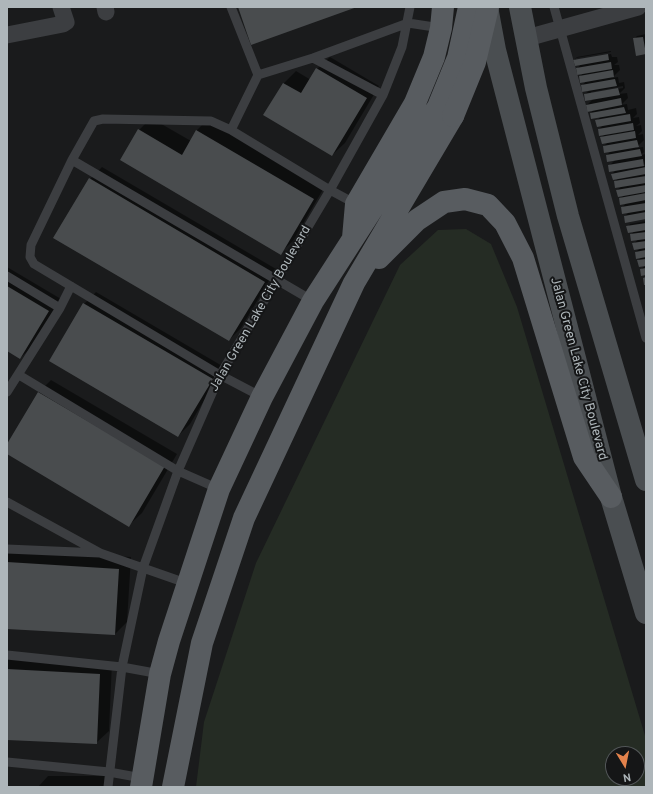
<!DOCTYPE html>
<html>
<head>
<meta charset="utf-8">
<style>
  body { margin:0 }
  #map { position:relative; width:653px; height:794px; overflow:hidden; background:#1a1b1c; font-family:Overpass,sans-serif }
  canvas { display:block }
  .frame { position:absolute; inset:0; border:8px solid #aeb6ba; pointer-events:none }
  .north { position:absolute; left:605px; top:746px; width:40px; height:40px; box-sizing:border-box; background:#151617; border:1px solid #525658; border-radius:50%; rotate:170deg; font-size:11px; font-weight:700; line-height:16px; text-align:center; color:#aeb6ba }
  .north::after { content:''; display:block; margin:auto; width:14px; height:18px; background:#e3824c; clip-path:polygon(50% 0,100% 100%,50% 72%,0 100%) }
</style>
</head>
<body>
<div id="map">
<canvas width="653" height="794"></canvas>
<div class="frame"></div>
<div class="north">N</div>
</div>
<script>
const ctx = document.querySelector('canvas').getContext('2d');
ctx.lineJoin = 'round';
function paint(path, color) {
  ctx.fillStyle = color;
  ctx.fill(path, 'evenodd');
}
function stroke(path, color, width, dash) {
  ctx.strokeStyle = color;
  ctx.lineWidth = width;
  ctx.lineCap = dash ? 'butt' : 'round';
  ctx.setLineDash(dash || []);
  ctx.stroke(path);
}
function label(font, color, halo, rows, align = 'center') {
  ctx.font = font + ' Overpass,sans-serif';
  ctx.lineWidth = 4;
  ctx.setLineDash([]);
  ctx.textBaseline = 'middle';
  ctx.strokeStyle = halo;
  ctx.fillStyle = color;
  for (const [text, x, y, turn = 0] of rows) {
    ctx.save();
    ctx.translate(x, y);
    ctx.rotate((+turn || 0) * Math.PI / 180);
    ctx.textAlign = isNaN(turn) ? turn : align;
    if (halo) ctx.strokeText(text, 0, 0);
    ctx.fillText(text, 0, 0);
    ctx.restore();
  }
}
paint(new Path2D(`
  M466,229L491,244L517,307L646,739V787H196L204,722L256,563L400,265L438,230ZM613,754H637V778H613Z`), '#252c24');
paint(new Path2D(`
  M646,34V53L637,55L634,39L637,36Z
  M611,51V52L576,58L577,57Z
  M611,54L612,57H617L618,62L614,65H619L620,70L612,78L618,77L619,83L624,82L625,88L619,94L627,93L628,98L621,105L627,104L628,110L636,108L637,114L633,118L639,117L640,123L636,126L641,125L642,131L638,135L643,134L644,140L636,148L643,147L644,152L641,155L646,154V163L643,166H646V218L625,216L629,212L622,208L626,203L620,199L624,195L617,190L622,186L615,182L618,178L612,174L616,170L609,166L616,159L607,155L611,151L604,146L608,142L602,137L605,134L599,129L603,125L597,121L600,117L591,113L594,109L587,105L593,99L585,94L590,90L582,86L586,81L580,77L583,73L577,69L581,64L575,60L576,58V60ZM623,86V88L591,94V92Z
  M330,57L379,86L345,143L332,155L265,115L284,83L296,71L311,80L317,69Z
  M151,118L191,141L197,130L209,118L325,186L293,241L280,253L139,130Z
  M102,167L276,269L241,328L229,340L90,179Z
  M646,221V274L641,270L645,265L638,260L642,257L636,252L640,248L634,244L638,239L631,235L634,231L628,227L630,224Z
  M7,267L61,299L33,346L20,358L7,350Z
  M96,292L224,367L190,424L178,436L84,304Z
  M51,380L177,454L142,513L129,525L7,453V446L39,392Z
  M7,550L131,557L127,622L115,634L7,628Z
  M7,657L112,662L109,731L96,743L7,739Z
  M48,776H105L104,787H38Z`), '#0007');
paint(new Path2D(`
  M238,7H357L251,45Z
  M643,37L646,54L636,56L633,38Z
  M608,54L609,60L575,66L573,60Z
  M611,62L612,69L577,75L576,68Z
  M316,68L367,98L332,156L263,115L283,83L301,93Z
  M613,70L614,77L580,83L579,76Z
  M615,79L617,86L582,92L581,85Z
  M618,88L620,95L585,101L584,94Z
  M621,98L622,105L587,112L586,105Z
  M624,107L626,113L591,119L590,113Z
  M630,114L631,121L597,127L595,120Z
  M633,123L634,130L599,136L598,129Z
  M138,129L182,155L196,130L314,199L281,255L120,160Z
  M635,131L636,138L602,144L600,137Z
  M637,140L639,147L604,153L603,146Z
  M640,149L642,156L607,162L606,155Z
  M643,159L644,166L609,172L608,165Z
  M646,167V174L613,180L611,174Z
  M646,176V183L615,188L614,181Z
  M89,178L265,282L229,341L53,238Z
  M646,185V192L618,197L616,190Z
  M646,193V200L620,205L619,198Z
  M646,203V210L622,214L621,207Z
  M646,212V219L625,223L624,216Z
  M646,223V230L628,233L626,226Z
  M646,232V239L631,241L630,234Z
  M646,241V248L634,250L632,243Z
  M646,250V257L636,259L635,252Z
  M646,259V266L639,267L637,260Z
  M646,268V275L641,276L640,269Z
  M646,277V285H644L643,278Z
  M7,286L49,311L20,359L7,351Z
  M83,303L213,379L178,437L49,361Z
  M38,392L165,466L129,527L7,454V444Z
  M7,562L119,569L115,635L7,629Z
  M7,669L100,674L97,744L7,740Z`), '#494c4e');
stroke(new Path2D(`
  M554,7L646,338
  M313,58L383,95
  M258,75L313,58L408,23L441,28
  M231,130L258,75L231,7
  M72,160L313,301
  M7,276L60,308
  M19,375L178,471L219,489
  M7,392L60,308L71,286
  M262,397L220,375L34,264L30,257L31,245L72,160L94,121L103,119L211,121L231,130L330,190L356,204
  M7,502L100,553L7,549
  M100,553L186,583
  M7,655L122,667L160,674
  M7,762L109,772L142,778
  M108,787L122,667L143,568L178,471L220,375L330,190L383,95L402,47L410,7`), '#3c3e41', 9);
stroke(new Path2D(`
  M105,7L106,12
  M7,35L63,24L66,22L61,7
  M527,38L638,7`), '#3c3e41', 17);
stroke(new Path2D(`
  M487,7L495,50L611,497L646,613
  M520,7L536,88L568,216L646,480`), '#4a4e51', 22);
stroke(new Path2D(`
  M353,238L356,204L415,103L434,57L441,28L443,7
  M379,258L417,220L444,202L465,199L488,205L505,223L523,258L584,457L611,497
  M141,787L160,674L169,641L219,489L262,397L313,301L438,107L458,58L469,7
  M173,787L202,643L244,518L354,283L453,116`), '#585c60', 22);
stroke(new Path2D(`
  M453,116L475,62L488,7`), '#585c60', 22);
label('13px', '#aeb6ba', '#151617', [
  ["Jalan Green Lake City Boulevard",261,309,-60],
  ["Jalan Green Lake City Boulevard",578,369,75]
]);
</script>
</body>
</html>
